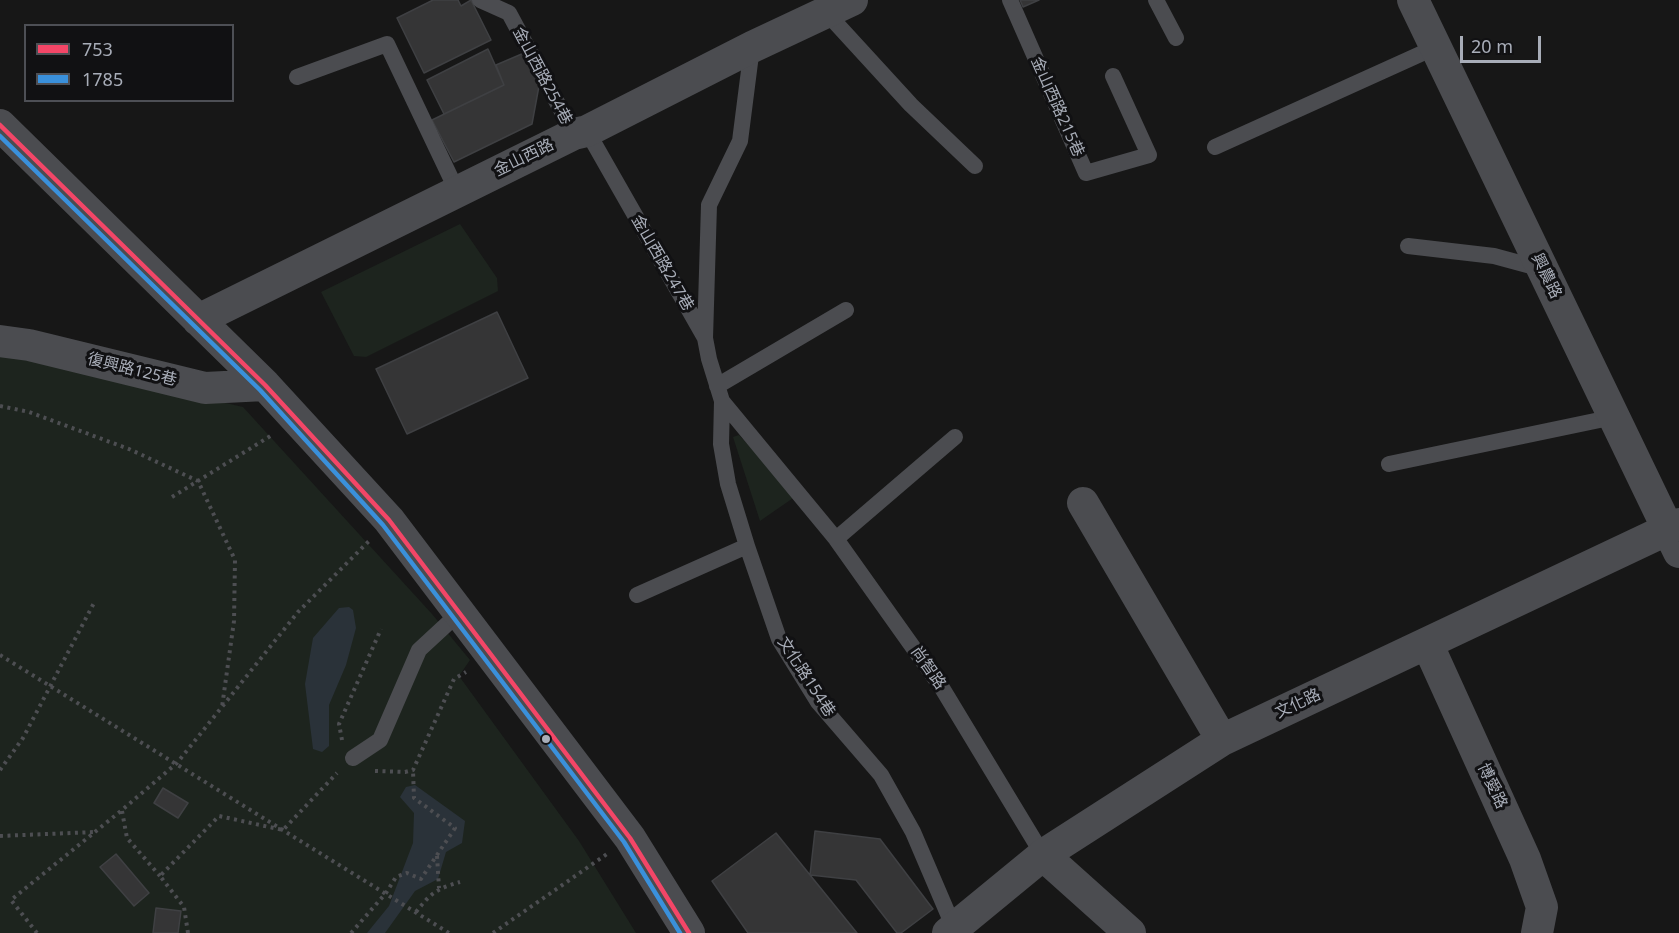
<!DOCTYPE html>
<html>
<head>
<meta charset="utf-8">
<style>
  body { margin:0 }
  #map { position:relative; width:1679px; height:933px; overflow:hidden; background:#171717; font-family:"Noto Sans",sans-serif }
  canvas { display:block }
  .legend { position:absolute; left:24px; top:24px; width:210px; height:78px; box-sizing:border-box; background:#111113; border:2px solid #4d4f55; margin:0; padding:8px 10px; list-style:none; font-size:18px; color:#a8adb8 }
  .legend li { display:flex; align-items:center; gap:12px; height:30px }
  .legend b { width:30px; border:2px solid #4d4f55 }
  .scale { position:absolute; left:1460px; top:36px; width:81px; height:27px; box-sizing:border-box; border:3px solid #a8adb8; border-top:0; padding-left:8px; font-size:18px; line-height:21px; white-space:nowrap; color:#a8adb8; -webkit-text-stroke:4px #111113; paint-order:stroke }
</style>
</head>
<body>
<div id="map">
<canvas width="1679" height="933"></canvas>
<ul class="legend">
<li><b style="height:8px;background:#f34667"></b>753</li>
<li><b style="height:8px;background:#3a90db"></b>1785</li>
</ul>
<div class="scale">20 m</div>
</div>
<script>
const ctx = document.querySelector('canvas').getContext('2d');
ctx.lineJoin = 'round';
function paint(path, color) {
  ctx.fillStyle = color;
  ctx.fill(path, 'evenodd');
}
function stroke(path, color, width, dash) {
  ctx.strokeStyle = color;
  ctx.lineWidth = width;
  ctx.lineCap = dash ? 'butt' : 'round';
  ctx.setLineDash(dash || []);
  ctx.stroke(path);
}
function label(font, color, halo, rows, align = 'center') {
  ctx.font = font + ' "Noto Sans","Noto Sans TC",sans-serif';
  ctx.lineWidth = 6;
  ctx.setLineDash([]);
  ctx.textBaseline = 'middle';
  ctx.strokeStyle = halo;
  ctx.fillStyle = color;
  for (const [text, x, y, turn = 0] of rows) {
    ctx.save();
    ctx.translate(x, y);
    ctx.rotate((+turn || 0) * Math.PI / 180);
    ctx.textAlign = isNaN(turn) ? turn : align;
    if (halo) ctx.strokeText(text, 0, 0);
    ctx.fillText(text, 0, 0);
    ctx.restore();
  }
}
paint(new Path2D(`
  M460,224L497,278L498,291L366,357L354,356L321,292Z
  M0,352L41,360L243,407L432,614L470,660L459,676L579,841L636,933H0Z
  M739,435L796,496L760,521L733,437Z`), '#1d241e');
paint(new Path2D(`
  M349,607L353,610L356,628L346,665L329,705V746L322,752L313,749L305,684L313,638L339,608Z
  M415,785L465,821L462,843L446,852L438,879L415,891L385,933H367L389,906L413,843L414,813L400,797L406,787Z`), '#2a3239');
const building = new Path2D(`
  M433,0H458L461,6L471,0L491,40L424,73L397,18Z
  M1020,0H1039L1023,7Z
  M488,49L504,85L444,114L427,80Z
  M524,53L539,86L532,124L454,162L432,120L504,85L496,65Z
  M497,312L528,378L407,434L376,369Z
  M163,788L188,803L178,818L154,803Z
  M815,831L880,839L933,909L901,933H897L856,880L810,875Z
  M776,833L857,933H748L712,881Z
  M116,854L149,893L134,906L100,867Z
  M156,908L181,911L178,933H153Z`);
paint(building, '#353536');
stroke(building, '#3f4043', 1.5);
stroke(new Path2D(`
  M0,406L29,412L129,449L198,481L235,560L234,621L222,707
  M172,497L272,435
  M0,655L449,933
  M342,740L339,724L381,629
  M0,770L23,738L95,601
  M375,771L405,772L413,770L454,679L466,672
  M122,811L127,838L160,876
  M0,836L95,832
  M437,856L439,888
  M416,912C431,893 436,889 460,882
  M37,933L11,900L122,810L177,763L298,612L369,541
  M188,933L184,907L160,876L219,816L283,830L337,773
  M351,933L386,893L396,877L407,873L421,879L455,828L414,798L413,770
  M493,933L607,854`), '#4d4e52', 4, [3, 4.5]);
stroke(new Path2D(`
  M480,0L509,13L574,134
  M1010,0L1086,173L1149,155L1113,76
  M1156,0L1176,38
  M823,9L911,105L975,166
  M297,77L387,44L457,191
  M587,131L705,338L709,359L722,401L721,444L728,484L747,546L779,639L818,702L881,775L913,832L954,928
  M1215,147L1436,47
  M1408,246L1494,256L1542,269
  M705,338L709,205L740,141L752,47
  M717,386L846,310
  M722,401L836,539L942,688L1043,855
  M1389,464L1614,417
  M836,539L955,437
  M637,595L747,546
  M353,758L380,740L419,650L459,613`), '#4b4c50', 16);
stroke(new Path2D(`
  M1413,0L1679,552
  M0,125L265,385L389,520L630,838L689,933
  M198,320L574,134L587,131L752,47L852,0
  M0,341L29,345L205,388L265,385
  M1083,503L1222,740
  M1427,643L1525,859L1542,907L1537,933
  M1043,855L1130,933
  M948,933L1043,855L1222,740L1679,524`), '#4b4c50', 32);
stroke(new Path2D(`
  M0,125L265,385L389,520L630,838L689,933`), '#f34667', 4.5);
stroke(new Path2D(`
  M0,136L260,390L383,525L624,842L680,933`), '#3a90db', 4.5);
for (const [x, y, r, color] of [
  [546,739,5,"#a8adb8"]
]) {
  const dot = new Path2D();
  dot.arc(x, y, r, 0, 2 * Math.PI);
  ctx.fillStyle = color;
  ctx.fill(dot);
  stroke(dot, '#111113', 2);
}
label('16px', '#a8adb8', '#111113', [
  ["金山西路254巷",542,76,62],
  ["金山西路215巷",1057,107,66],
  ["金山西路",524,158,-26],
  ["金山西路247巷",662,263,60],
  ["興農路",1546,276,64],
  ["復興路125巷",132,370,14],
  ["尚智路",928,668,55],
  ["文化路154巷",806,677,57],
  ["文化路",1298,704,-25],
  ["博愛路",1492,786,65]
]);
</script>
</body>
</html>
